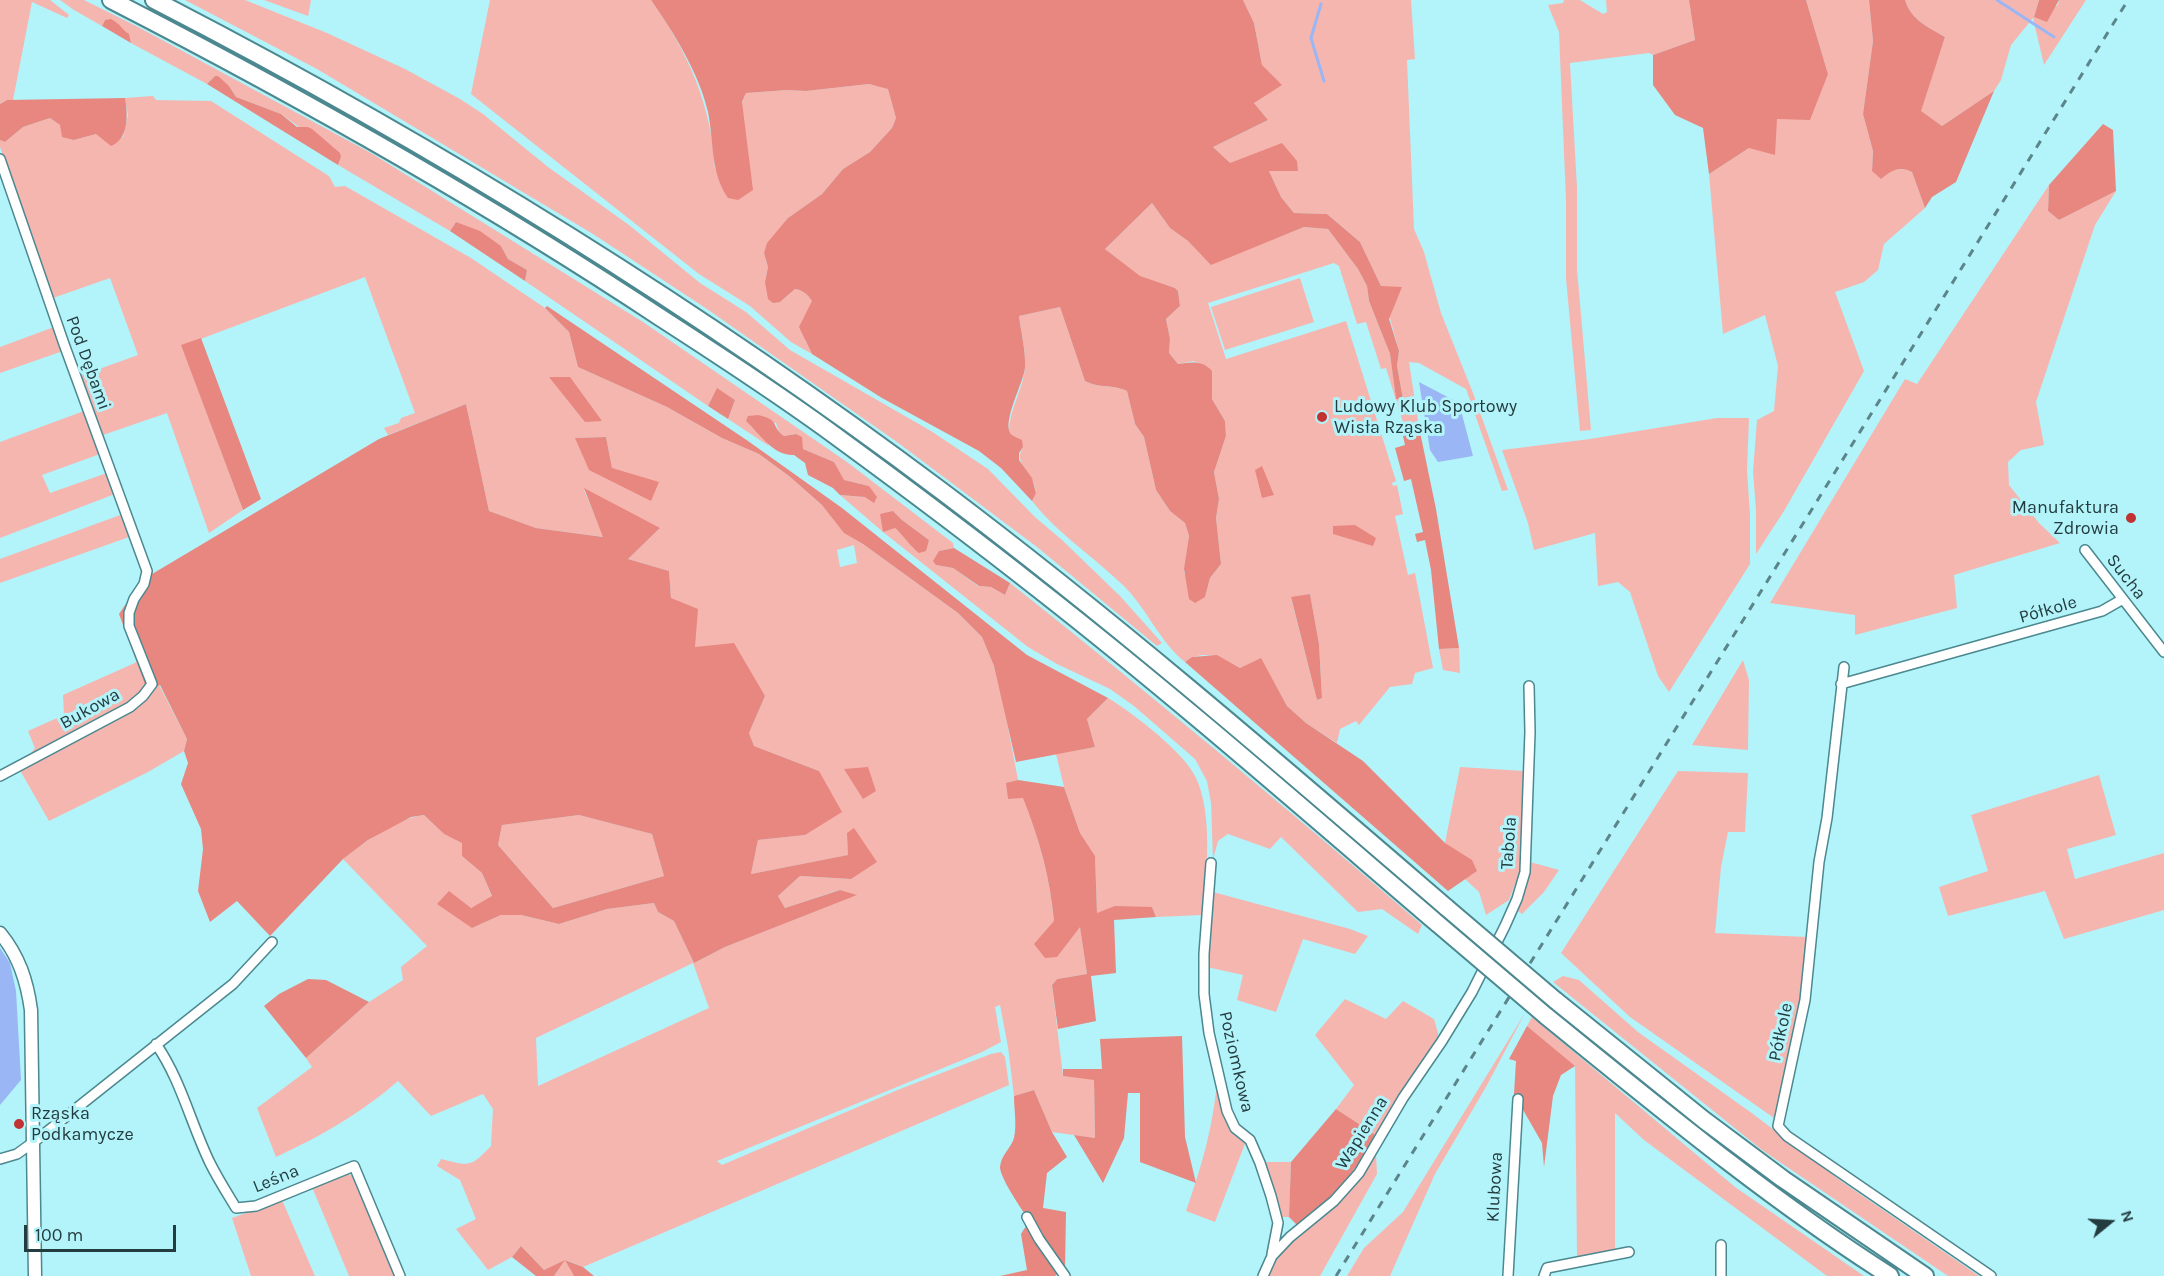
<!DOCTYPE html>
<html>
<head>
<meta charset="utf-8">
<style>
  body { margin:0 }
  #map { position:relative; width:2164px; height:1276px; overflow:hidden; background:#b3f3fa; font-family:Karla,sans-serif }
  canvas { display:block }
  .north { position:absolute; left:2080px; top:1192px; width:60px; height:60px; -webkit-text-stroke:4px #b3f3fa; paint-order:stroke; rotate:72deg; font-size:16px; font-weight:700; line-height:24px; text-align:center; color:#233c3f }
  .north::after { content:''; display:block; margin:auto; width:21px; height:27px; background:#233c3f; clip-path:polygon(50% 0,100% 100%,50% 72%,0 100%) }
  .scale { position:absolute; left:24px; top:1225px; width:152px; height:27px; box-sizing:border-box; border:3px solid #233c3f; border-top:0; padding-left:8px; font-size:18px; line-height:21px; white-space:nowrap; color:#233c3f; -webkit-text-stroke:4px #b3f3fa; paint-order:stroke }
</style>
</head>
<body>
<div id="map">
<canvas width="2164" height="1276"></canvas>
<div class="north">N</div>
<div class="scale">100 m</div>
</div>
<script>
const ctx = document.querySelector('canvas').getContext('2d');
ctx.lineJoin = 'round';
function paint(path, color) {
  ctx.fillStyle = color;
  ctx.fill(path, 'evenodd');
}
function stroke(path, color, width, dash) {
  ctx.strokeStyle = color;
  ctx.lineWidth = width;
  ctx.lineCap = dash ? 'butt' : 'round';
  ctx.setLineDash(dash || []);
  ctx.stroke(path);
}
function label(font, color, halo, rows, align = 'center') {
  ctx.font = font + ' Karla,sans-serif';
  ctx.lineWidth = 6;
  ctx.setLineDash([]);
  ctx.textBaseline = 'middle';
  ctx.strokeStyle = halo;
  ctx.fillStyle = color;
  for (const [text, x, y, turn = 0] of rows) {
    ctx.save();
    ctx.translate(x, y);
    ctx.rotate((+turn || 0) * Math.PI / 180);
    ctx.textAlign = isNaN(turn) ? turn : align;
    if (halo) ctx.strokeText(text, 0, 0);
    ctx.fillText(text, 0, 0);
    ctx.restore();
  }
}
paint(new Path2D(`
  M0,0H50L69,15L67,18L32,2L13,100H7L0,104Z
  M60,0H84L138,27L371,153L643,322L847,462L953,543L954,548L939,551L936,565L953,568L978,586L991,587L1005,595L1010,583C1150,694 1287,808 1422,925L1418,934L1382,909L1358,912L1281,837L1270,849L1228,834L1218,841L1213,859L1211,803L1207,781L1195,759L1134,706L1110,689L1057,664L1028,647L883,532L840,495L865,497L869,486L843,480L834,462L803,449L795,434L784,436L779,432L776,423L747,421L764,438L769,446L728,419L735,400L717,389L708,406L525,281L527,270L508,259L501,246L456,222L450,231L338,165L341,157L281,114L236,97L229,86L215,76L207,84L131,43L129,35L105,20L102,26L74,10ZM893,511L902,520L929,540L905,537L895,528Z
  M185,0H245L327,33L405,69L460,99L483,114L548,167L629,225L700,283L746,312L790,350L931,431L988,469L1035,517L1062,540L1120,596L1162,643L1157,646L1037,547L897,442L707,309L593,234L317,69Z
  M264,0H311L308,17V16Z
  M490,0H651C688,52 712,106 715,170L746,93L787,90L806,91L869,84L888,88L896,118L892,128L870,152L843,169L822,194L788,218L764,253L768,267L765,282L780,302L795,289L802,290L812,300L805,340L812,354L791,342L750,306L699,274L471,94Z
  M1243,0H1411L1415,59L1407,60L1414,229L1424,252L1441,313L1473,393L1508,490L1502,491L1466,389L1419,363L1409,362L1419,427L1407,435L1386,368L1381,369L1366,322L1357,324L1339,266L1334,263L1208,303L1226,359L1346,321L1396,481L1392,483L1393,486L1397,485L1403,514L1395,516L1408,575L1415,573L1433,668L1415,673L1412,684L1390,687L1359,725L1356,721L1340,729L1337,743L1306,723L1287,706L1261,659L1240,668C1222,658 1204,648 1185,662C1159,641 1147,609 1124,586C1094,557 1058,534 1032,501L1036,492C1035,488 1034,482 1031,478C1025,466 1015,461 1023,447L1009,432C1010,407 1023,390 1025,368C1026,351 1021,332 1019,316L1060,307L1085,381C1101,389 1111,384 1127,391L1135,424L1144,437L1156,490L1170,511L1185,523L1189,536L1184,573L1205,597L1210,578L1221,564L1216,518L1219,499L1214,472L1226,436L1225,421L1212,399V371L1194,361L1178,364L1169,353L1170,339L1166,319L1180,306L1178,291L1175,288L1140,277L1105,249L1152,203L1170,228L1188,241L1211,264L1304,227L1328,229L1358,269L1367,286L1369,301L1390,354L1396,398L1403,399L1397,366L1399,351L1381,286L1360,242L1327,214L1294,213L1281,197L1269,171H1298L1230,164L1213,147L1268,120L1254,103L1262,65L1254,23ZM1310,594L1319,644L1322,698L1317,700L1291,598Z
  M1564,0H1580L1603,14L1607,12L1606,0H1689L1695,40L1653,55L1649,53L1570,63L1577,188V269L1591,430L1580,431L1566,278V200L1559,32L1548,5L1563,3Z
  M1806,0H1869L1873,41L1863,114L1873,151L1872,171L1906,169L1912,172L1925,208L1884,244L1878,270L1864,282L1835,292L1864,371L1784,511L1756,554V510L1753,472L1757,420L1774,411L1778,366L1765,315L1723,334L1709,174L1749,148L1777,119L1828,74Z
  M1905,0H2039L2034,17L2058,5L2059,0H2086L2044,65L2033,18L2011,45L2001,80L1994,91L1942,126L1920,111L1945,37C1928,27 1911,20 1905,0Z
  M153,96L156,100L211,101L329,176L335,187L345,186L471,258L545,308L569,332L578,367L667,407L722,438L759,454L789,476L822,505L845,533L863,544L958,613L982,637L994,666L1003,702L1018,780L1007,783L1008,799L1023,797C1039,838 1050,877 1054,921L1080,926L1087,974L1057,979L1052,985L1063,1076L1094,1079L1095,1138L1052,1132L1034,1090L1014,1096L1008,1047L1000,1005L995,1007L1001,1042L982,1052L717,1161L722,1165L900,1089L991,1054L1001,1052L1005,1057L1009,1085L583,1267L566,1260L574,1276H554L564,1261L544,1270L521,1246L512,1257L488,1270L456,1229L476,1219L460,1180L437,1166L441,1159C470,1166 470,1168 491,1146L493,1109L483,1094L431,1116L398,1081C360,1114 321,1136 276,1157L257,1108L312,1067L306,1058L369,1002L403,980L401,967L427,946L343,859C367,841 394,819 424,815L444,834L463,843L462,856L482,873L492,897L471,908L472,928L501,915H521L559,924L607,909L654,903L658,912L674,921L694,963L725,947L856,895L839,890L785,908L778,896L800,876L850,879L847,834L849,855L751,874L758,840L805,835L819,771L754,746L749,733L765,696L694,647L671,598L669,571L628,559L659,529L584,490L604,537L536,528L489,511L466,404L388,435L384,428L399,423L401,418L415,413L365,277L182,346L243,510L209,533L167,413L100,436L80,376L138,355L110,278L53,298L0,147V140L5,142L23,127L50,118L60,125L74,140L96,134L123,137L128,115L125,98ZM606,437L612,468L575,438ZM854,545L857,563L840,567L837,550ZM693,963L709,1008L538,1086L536,1038Z
  M2049,185L2048,211L2059,220L2116,191L2095,225L2036,402L2044,445L2021,450L2008,462L2009,485L2039,523L2060,543L1954,575L1957,608L1855,635V615L1770,603L1905,379L1917,384Z
  M1300,278L1314,322L1225,350L1211,307Z
  M54,327L63,351L0,373V347Z
  M84,411L100,454L42,475L50,493L107,473L115,494L0,538V442Z
  M1717,418H1749L1747,471L1750,515V564L1669,692L1658,676L1630,592L1618,582L1598,586L1595,533L1534,550L1528,523L1502,450L1590,439Z
  M123,514L129,537L0,583V559Z
  M1459,648L1460,673L1443,670L1439,649Z
  M1743,660L1749,680L1748,750L1692,745Z
  M137,662L147,689L159,685L187,739L184,751L148,772L49,821L17,765L25,760L35,748L28,731L64,715L63,695Z
  M1108,698C1133,713 1185,753 1196,778C1213,814 1207,876 1202,915L1156,917L1152,907L1097,914L1095,857L1080,833L1064,787L1056,754L1095,747L1087,719Z
  M1460,767L1524,771L1520,871L1509,900L1486,915L1479,892L1465,879L1476,871L1445,843Z
  M1678,771L1748,773L1745,832H1728L1721,867L1715,933L1807,937L1803,993L1794,1043L1774,1118L1630,1017L1561,953Z
  M2099,775L2116,835L2067,849L2075,879L2164,853V910L2064,939L2045,891L1948,916L1939,887L1988,871L1971,815Z
  M579,815L652,834L664,876L553,908L498,845L502,825Z
  M1530,862L1559,870L1544,892L1522,914L1518,911Z
  M1213,892L1350,929L1368,936L1355,954L1303,939L1276,1012L1237,1000L1243,975L1207,967Z
  M1563,976L1579,980L1638,1032L1753,1114L1841,1181L1979,1276H1948L1762,1150L1553,982Z
  M1345,999L1386,1019L1403,1001L1434,1019L1438,1033V1042L1376,1140L1373,1134L1336,1109L1354,1085L1315,1035Z
  M1525,1013L1486,1087L1435,1174L1390,1276H1347L1364,1248L1403,1212Z
  M1532,1017L1735,1187L1864,1276H1827L1644,1140L1615,1113V1251L1577,1257L1575,1067L1527,1026Z
  M1217,1082L1246,1141L1215,1222L1186,1211C1201,1168 1213,1128 1217,1082Z
  M1376,1154L1377,1174L1320,1276H1268C1280,1246 1311,1227 1335,1205C1351,1190 1363,1172 1376,1154Z
  M1265,1162H1291L1289,1217H1279Z
  M343,1173L351,1175L360,1186L397,1276H349L312,1187Z
  M282,1200L315,1276H251L232,1218Z`), '#f6b6b0');
paint(new Path2D(`
  M651,0H1243L1254,23L1262,65L1282,85L1254,103L1268,120L1213,147L1230,163L1282,143L1297,161L1298,171H1269L1281,197L1294,213L1327,214L1360,242L1381,286L1402,287L1389,319L1399,351L1397,366L1403,399H1396L1390,354L1369,301L1367,286L1358,269L1328,229L1304,227L1211,265L1188,241L1170,228L1152,203L1105,249L1140,276L1175,288L1178,291L1180,306L1166,319L1170,339L1169,353L1178,364C1191,362 1203,360 1212,371V399L1225,421L1226,436L1214,472L1219,499L1216,518L1221,564L1210,578L1205,597L1195,603L1189,599L1184,569L1189,536L1185,523L1170,511L1156,490L1144,437L1135,424L1127,391C1112,384 1101,389 1085,381L1060,307L1019,316C1021,332 1026,352 1025,368C1023,384 1003,419 1010,433C1012,436 1018,438 1022,440L1023,447L1019,453V460L1032,478L1036,493L1032,501L1001,468L979,451L882,398L812,354L799,327L812,301C807,294 803,290 795,289L780,302L773,303L768,299L765,282L768,267L764,253L767,243L788,218L822,194L843,169L870,152L892,128L896,118L888,89L869,84L806,91L787,90L746,93L742,102L753,190L738,200L728,198C710,173 714,141 708,112C699,73 674,33 651,0Z
  M1689,0H1806L1828,74L1810,120L1777,119L1775,155L1749,148L1709,174L1703,128L1675,115L1653,85V55L1695,40Z
  M1869,0H1905C1911,20 1928,27 1945,37L1921,111L1942,126L1994,91L1956,182L1932,197L1925,208L1912,172C1900,165 1890,171 1881,179L1872,171L1873,151L1863,114L1873,41Z
  M2039,0H2059L2047,22L2034,17Z
  M111,19C122,25 121,29 129,34L131,43L102,26L105,20Z
  M215,76H218L229,86L236,97L281,114L297,127H308L312,129L340,153L341,157L338,165L207,84Z
  M125,98C128,114 129,139 111,146L96,134L74,140L62,137L60,125L50,118L23,127L5,142L0,140V104L7,100Z
  M2103,124L2113,130L2116,191L2059,220L2048,211L2049,185Z
  M456,222L480,231L501,246L508,259L527,270L525,281L450,231Z
  M547,306L748,441L842,508L1027,655L1108,698L1087,719L1095,747L1016,762L994,666L982,637L958,613L863,544L844,533L822,505L789,476L759,454L722,438L667,407L578,367L569,332L545,308Z
  M201,338L261,499L243,510L181,345Z
  M549,377H570L602,421L585,422Z
  M717,388L735,400L728,419L708,406Z
  M466,404L489,511L536,528L603,537L584,488L660,528L628,559L669,571L671,598L698,609L695,647L734,643L765,696L749,733L754,746L819,771L842,812L805,835L758,840L751,874L848,855L847,833L854,828L877,862L851,879L800,876L778,896L785,908L840,890L857,895L725,947L694,963L674,921L658,912L654,903L607,909L559,924L521,915H501L472,928L437,904L449,891L471,908L492,896L482,873L462,856V843L444,834L424,815L411,817L368,840L343,859L270,936L237,901L210,922L198,891L203,849L201,829L181,784L188,763L184,751L187,739L160,685L147,690L119,614L142,580L379,439ZM579,815L652,834L664,876L553,908L498,845L502,825Z
  M758,415C781,420 770,426 784,436L796,434L802,437L803,449L834,462L844,480L869,486L877,497L874,503L865,497L840,495L833,488L808,475L805,463L794,455C773,456 760,434 746,421L748,416Z
  M1419,427L1436,509L1459,648L1439,649L1431,570L1425,540L1417,542L1415,534L1423,532L1411,479L1404,481L1395,448L1405,445L1403,436Z
  M606,437L612,468L659,482L651,501L589,470L575,438Z
  M1262,466L1274,495L1262,498L1255,470Z
  M893,511L902,520L929,540L926,551L919,553C909,545 904,536 895,528L883,532L880,514Z
  M1355,525L1376,538L1373,546L1333,534V526Z
  M954,548L1010,583L1005,595L991,587L979,586L953,568L936,565L933,561L939,551Z
  M1310,594L1319,644L1322,698L1317,700L1291,597Z
  M1217,655L1240,668L1261,658L1287,706L1306,723L1363,761L1445,843L1472,860L1477,871L1448,891L1185,662L1192,657Z
  M868,767L876,791L863,799L844,769Z
  M1018,780L1064,787L1080,833L1095,856L1097,913L1115,906L1152,907L1156,917L1114,920L1116,973L1091,976L1096,1021L1058,1029L1052,985L1057,979L1087,974L1080,927L1057,957L1045,958L1034,944L1054,921C1050,877 1039,838 1023,798L1008,799L1006,783Z
  M308,979L326,980L369,1002L306,1058L264,1006L279,994Z
  M1527,1026L1575,1066L1561,1075L1553,1096L1544,1167L1542,1143L1514,1094L1516,1061L1509,1059Z
  M1182,1036L1185,1137L1196,1183L1140,1162V1093H1128L1124,1138L1103,1183L1074,1135L1095,1138L1094,1080L1063,1076V1069H1102L1100,1039Z
  M1034,1090L1052,1132L1067,1157L1047,1173L1043,1208L1066,1212L1065,1269C1052,1252 1000,1184 1000,1167C1001,1155 1011,1148 1014,1138C1017,1125 1014,1109 1014,1096Z
  M1336,1109L1374,1134L1376,1140L1334,1196L1298,1226L1289,1217L1291,1162Z
  M1026,1226L1060,1272L1055,1276H1000L1027,1270L1021,1234Z
  M521,1246L544,1270L565,1260L583,1267L594,1276H574L565,1260L554,1276H536L512,1257Z`), '#e7877f');
paint(new Path2D(`
  M1419,382L1459,403L1473,456L1438,462L1430,450Z
  M0,948L10,963L16,991L21,1080L0,1105Z`), '#9ab6f4');
stroke(new Path2D(`
  M1997,0L2054,37
  M1321,4L1311,38L1324,81`), '#9ab6f4', 3);
const street = new Path2D(`
  M0,159L64,344L147,571L144,584L134,599L129,613V626L152,684L143,696L130,707L0,776
  M2085,550L2164,652
  M1844,667L1827,818L1819,862L1805,1000L1778,1126L1787,1136L1991,1276
  M1841,684L2102,611L2123,599
  M1211,863L1204,954V994L1209,1033L1227,1111L1235,1128L1250,1140L1260,1163L1271,1196L1278,1223L1272,1254
  M156,1044C181,1080 191,1124 210,1163C218,1179 227,1193 236,1208L256,1206L354,1166L400,1276
  M0,1159L17,1154L39,1138L233,984L272,942
  M1027,1217L1039,1239L1065,1276
  M1263,1276L1272,1256L1290,1237L1334,1201L1359,1173L1403,1098L1442,1041L1472,992L1505,926L1517,899L1525,872L1530,732L1529,686
  M1508,1276L1518,1099
  M1544,1276L1547,1268L1629,1252
  M1721,1276V1245`);
const secondary = new Path2D(`
  M0,933C19,956 27,981 31,1010L35,1276`);
const highway = new Path2D(`
  M111,0C300,97 484,201 661,318C720,356 780,395 837,437C904,486 972,537 1038,589C1175,696 1306,811 1438,924
  M154,0C430,142 695,306 943,492C1117,623 1282,766 1447,908
  M1555,1000L1704,1120L1783,1179L1925,1276
  M1546,1016C1657,1106 1769,1199 1890,1276`);
stroke(street, '#4b888f', 12);
stroke(secondary, '#4b888f', 15);
stroke(highway, '#4b888f', 20);
stroke(street, '#fff', 9);
stroke(secondary, '#fff', 12);
stroke(highway, '#fff', 16);
stroke(new Path2D(`
  M1336,1276L2128,0`), '#5c858a', 3, [8, 8]);
const highwayBridge = new Path2D(`
  M1447,908L1555,1000
  M1438,924L1546,1016`);
stroke(highwayBridge, '#4b888f', 20, []);
stroke(highwayBridge, '#fff', 16);
for (const [x, y, r, color] of [
  [1322,417,6,"#c13232"],
  [2131,518,6,"#c13232"],
  [19,1124,6,"#c13232"]
]) {
  const dot = new Path2D();
  dot.arc(x, y, r, 0, 2 * Math.PI);
  ctx.fillStyle = color;
  ctx.fill(dot);
  stroke(dot, '#b3f3fa', 2);
}
label('18px', '#233c3f', '#b3f3fa', [
  ["Pod Dębami",88,363,70],
  ["Sucha",2126,577,52],
  ["Półkole",2048,610,-16],
  ["Bukowa",90,709,-29],
  ["Tabola",1509,843,-86],
  ["Półkole",1781,1032,-78],
  ["Poziomkowa",1236,1062,77],
  ["Wapienna",1362,1133,-58],
  ["Leśna",276,1179,-22],
  ["Klubowa",1495,1187,-87]
]);
label('18px', '#233c3f', '#b3f3fa', [
  ["Ludowy Klub Sportowy",1334,407],
  ["Wisła Rząska",1334,428],
  ["Manufaktura",2119,508,"right"],
  ["Zdrowia",2119,529,"right"],
  ["Rząska",31,1114],
  ["Podkamycze",31,1135]
], 'left');
</script>
</body>
</html>
